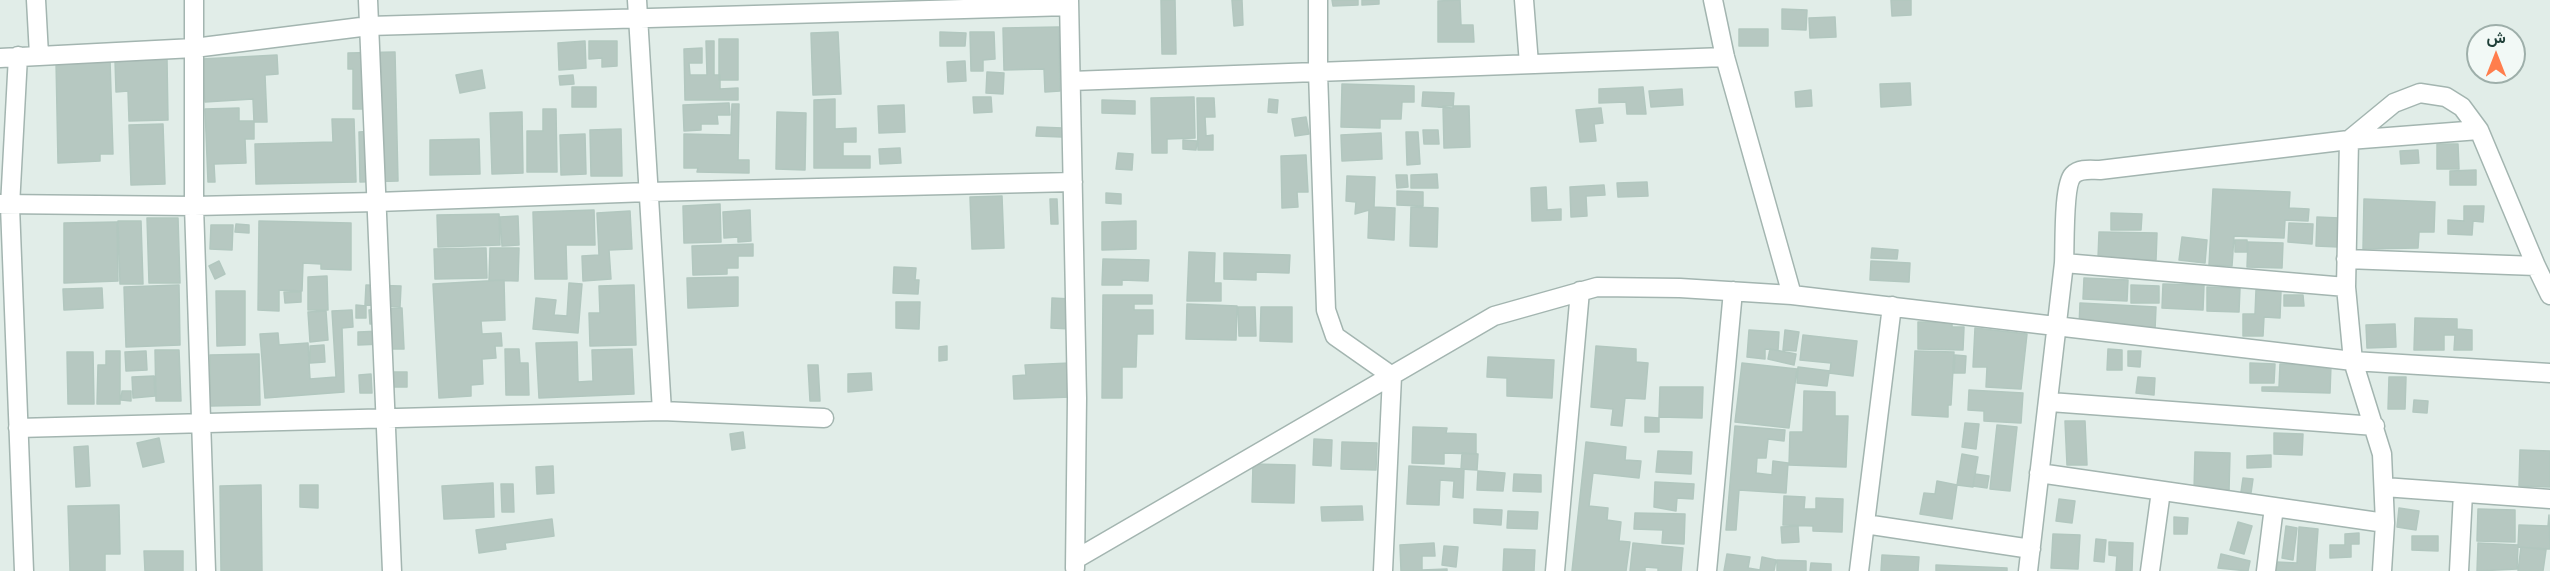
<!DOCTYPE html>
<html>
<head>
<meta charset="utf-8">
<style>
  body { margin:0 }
  #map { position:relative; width:2550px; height:571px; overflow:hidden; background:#e1ede8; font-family:"Varela Round",Vazirmatn,sans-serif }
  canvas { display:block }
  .north { position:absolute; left:2466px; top:24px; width:60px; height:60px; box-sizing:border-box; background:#f2f9f6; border:2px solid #9eafaa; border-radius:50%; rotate:0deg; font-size:16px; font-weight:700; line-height:24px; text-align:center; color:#1f3f38 }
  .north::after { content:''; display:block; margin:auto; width:21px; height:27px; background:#ff7e4d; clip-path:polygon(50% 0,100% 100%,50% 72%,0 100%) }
</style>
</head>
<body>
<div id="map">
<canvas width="2550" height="571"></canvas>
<div class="north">ش</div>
</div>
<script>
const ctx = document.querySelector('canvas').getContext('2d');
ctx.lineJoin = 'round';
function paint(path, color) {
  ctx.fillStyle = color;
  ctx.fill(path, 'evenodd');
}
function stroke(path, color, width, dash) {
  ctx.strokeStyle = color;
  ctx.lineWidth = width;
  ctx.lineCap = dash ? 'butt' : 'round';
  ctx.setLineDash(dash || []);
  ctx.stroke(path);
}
const building = new Path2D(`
  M1161,0H1175L1176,54H1162Z
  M1232,0H1242L1243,25L1234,26Z
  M1332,0H1358V5L1333,6Z
  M1362,0H1379V4L1362,5Z
  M1460,0L1461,25H1473L1474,42H1438V1Z
  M1891,0H1911V15L1892,16Z
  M1782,9L1807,10L1806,30L1782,29Z
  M1835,17L1836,37L1810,38L1809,18Z
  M1059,27L1060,91L1045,92L1044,69L1004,70L1003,28Z
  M1739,29H1768V46H1739Z
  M838,32L841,94L813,95L811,33Z
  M940,32L966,33L965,46H940Z
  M970,32H994L995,59L983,60V71H971Z
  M719,39H738V80H719Z
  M585,41L586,68L559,70L558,43Z
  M589,41H617V66L602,67V58L589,59Z
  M706,41H714V75H720V89L738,88V100H685L684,49L702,48V63H689L690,75H707Z
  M395,52L398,181L360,182L359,132L374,131V109H353V69H348V53Z
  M277,55L278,74L265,75L267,122H254L253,99L205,102L202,59Z
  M167,59L168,120L129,121L128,91L116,92L115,60Z
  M110,60L113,154H100V161L58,163L56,61Z
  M965,61L966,81L948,82L947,62Z
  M482,70L485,88L460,93L456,75Z
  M987,72L1004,73L1003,94L986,93Z
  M573,75L574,84L560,85L559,76Z
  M1910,83L1911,105L1881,107L1880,84Z
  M1342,84L1414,86V102H1402L1401,119H1380V128L1341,127Z
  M572,87H596V107H572Z
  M1643,87L1646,114H1627L1626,102L1599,103V89Z
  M1682,89L1683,105L1651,107L1649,91Z
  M1811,90L1812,106L1796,107L1795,92Z
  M1423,92L1454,93L1453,108L1422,106Z
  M973,97H991L992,112L974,113Z
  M1194,97L1195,138L1167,139V153H1152L1151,98Z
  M1197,98H1214L1215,117H1205L1206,136L1213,135V150H1198Z
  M835,99V129L856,128V142H843V156H870V168H814V100Z
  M1269,99L1278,100L1277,113L1268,112Z
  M1102,100L1135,101V114L1102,113Z
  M729,103L730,115H717L718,124H701V130L684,131L683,105Z
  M732,104H739L738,160H749V173L697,172L698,168H684V134L731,135Z
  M904,105L905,132L879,133L878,106Z
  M1443,106H1469L1470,147L1444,148Z
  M239,108V121H254V139H245L246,163L214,164L215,182H208L205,109Z
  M1601,108L1603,123L1594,124L1596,141L1580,142L1576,110Z
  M543,109H556L557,172H527V131H543Z
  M522,112L523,173L492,174L490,113Z
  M777,112L806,113L805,170L776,169Z
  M1306,117L1309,134L1295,136L1292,119Z
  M332,119H354L356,182L256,184L255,144L333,142Z
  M163,124L165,184L131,185L129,125Z
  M1037,127L1063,128L1062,137L1036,136Z
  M621,129L622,176H591L590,130Z
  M1423,130H1438L1439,144H1424Z
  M1406,132H1418L1420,164L1407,165Z
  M1381,133L1382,159L1342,161L1341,135Z
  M585,134L586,174L561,175L560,135Z
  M479,139L480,174L430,175V140Z
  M1183,140L1197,141L1196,150L1183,149Z
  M2437,144H2458L2459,169H2437Z
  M900,148L901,163L880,164L879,149Z
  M2418,150L2419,163L2401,164L2400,151Z
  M1118,153L1133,154L1132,170L1116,169Z
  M1306,155L1308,192H1297L1298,207L1282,208L1281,156Z
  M2476,170V185H2450V171Z
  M1437,174L1438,188H1411V175Z
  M1396,175H1407L1408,187L1397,188Z
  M1347,176L1375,177L1374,207L1395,208L1394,240L1368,238L1369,210L1355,214L1356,202L1346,201Z
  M1647,182L1648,196L1618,197L1617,183Z
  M1604,185L1605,195L1586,196L1587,216L1571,217L1570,187Z
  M1546,187L1547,210L1561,209V220L1532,221L1531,188Z
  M2213,189L2290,192L2289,208L2309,209L2308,221L2285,220L2284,238L2234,236L2232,266L2209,265Z
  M1397,191L1423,192V206L1397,205Z
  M1106,193L1121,194V204L1106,203Z
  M1002,196L1004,248L972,249L970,197Z
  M1050,199H1057L1058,224H1051Z
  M2364,199L2435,202L2434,232H2419L2418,248L2363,249Z
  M720,204L721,242L684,243L683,206Z
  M2464,206H2484L2483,222L2473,221L2472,235L2448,234V220L2464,221Z
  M1411,207L1438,208L1437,247L1410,246Z
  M594,210L595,245H566L567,279H535L533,212Z
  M750,210L751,241L738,242V237L724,238L723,212Z
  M630,211L632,249L609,250L611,279L583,281L582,256L599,255L597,213Z
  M2111,213L2142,214L2141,230H2111Z
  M499,214L500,245L438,247L437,215Z
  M518,216L519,245L502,246L500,217Z
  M2317,217L2340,218L2339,247L2316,246Z
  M147,218H178L180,283H149Z
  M118,221H141L143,284H120Z
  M259,221L351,223V270L321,269V264L303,263L302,291L279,290V311L258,310Z
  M1136,221V249L1102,250V222Z
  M117,222L118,281L64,283V223Z
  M2289,223L2313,224L2312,244L2288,242Z
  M236,224L249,225V233L235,232Z
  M211,225H233L232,250L210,249Z
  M2099,232L2157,233L2156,260L2098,258Z
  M2182,237L2207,240L2205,263L2179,260Z
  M2235,240H2247V252H2235Z
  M2248,242L2283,243L2282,268L2247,267Z
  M753,244V256H738V268H727V274L693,275L692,246Z
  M486,248L487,278L435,279L434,249Z
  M490,248H519L518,281L489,280Z
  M1872,248L1898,250L1897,259L1871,258Z
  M1189,252L1215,253L1214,283H1221V301H1187Z
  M1224,253L1290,255L1289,273L1256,272V280L1224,279Z
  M1103,259L1149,260L1148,281L1122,280V285H1102Z
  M219,261L225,274L215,279L209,266Z
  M1871,261L1910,263L1909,282L1870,280Z
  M894,267L916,268L915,280H919L918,294L893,293Z
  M327,276L328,310H308V277Z
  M738,277V306L688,308L687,278Z
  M2084,278L2128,280L2127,301L2083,299Z
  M504,280L505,320L481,321L482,334L501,333L502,346H495L496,358L482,359L483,384L471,385V396L439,398L433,284Z
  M569,283L582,284L578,333L533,329L536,298L556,300L554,315L567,316Z
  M2163,284L2204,285L2203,310L2162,308Z
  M179,285L180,345L126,347L124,287Z
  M366,285L401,286L400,307L365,305Z
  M634,285L636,345L590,346L589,313H600L599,286Z
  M2131,285L2159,286V303H2131Z
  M2207,287L2240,288L2239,312L2207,311Z
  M102,288L103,308L64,310L63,289Z
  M2256,290L2281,291L2280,318L2264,317L2263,336H2243V314H2255Z
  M216,291H245V345L217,346Z
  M284,292H301V302L285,303Z
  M1103,295H1152V304H1134V310H1153V334H1137L1136,367H1122V398H1102Z
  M2284,295H2303L2304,306H2284Z
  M1052,298L1071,299V329L1051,328Z
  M896,302H920L919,329L896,328Z
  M2080,303L2156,307L2155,330L2079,327Z
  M1187,304L1237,306L1236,340L1186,339Z
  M356,305L366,306V318H356Z
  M1238,307H1255L1256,336H1239Z
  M1261,307H1292V342L1260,341Z
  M402,308L404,349H386L385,323L370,324L369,310Z
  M352,310L353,327L342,328L344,392L265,398L260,334L278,333L279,345L308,343L310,379L336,377L332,311Z
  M326,311L328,340L310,342L308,312Z
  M2415,318L2457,319V329L2472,330V350H2454L2455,335H2444V350H2414Z
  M1918,322H1952V327H1964L1963,350L1918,349Z
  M2395,324L2396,347L2367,348L2366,325Z
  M1975,328L2027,334L2021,389L1986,387L1987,367H1973Z
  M1749,330L1779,332L1778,350L1765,349V359L1747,357Z
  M1785,330L1799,332L1796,351L1783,350Z
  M382,331V344L358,345V332Z
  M1803,335L1857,341L1853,376L1829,373L1827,386L1797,383L1798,367L1830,371L1831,363L1800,360Z
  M577,342L578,382L593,381L592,350L632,349L634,394L539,398L536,343Z
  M324,345L325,362L310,363V346Z
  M947,346V360L939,361V347Z
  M1596,346L1636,349V362L1648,363L1645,399L1625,398L1622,426L1611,425L1613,409L1591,407Z
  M505,349H519L520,363H528L529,395H506Z
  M1770,349L1796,354L1794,365L1768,359Z
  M2108,349L2122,350V370H2107Z
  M155,350H179L181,401H156Z
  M106,351H120V404H97L98,365H106Z
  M146,351L147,370L126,371L125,352Z
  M1915,351L1954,352L1951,405H1948V417L1912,415Z
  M2128,351H2141L2140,367L2128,366Z
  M67,352H93L94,404H68Z
  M259,354L260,405L210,406V355Z
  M1955,355L1966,356L1965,373H1954Z
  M1488,357L1554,360L1552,398L1507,396V378L1487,377Z
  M1070,363L1071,397L1014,399L1013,376L1026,375L1025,365Z
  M1742,363L1797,369L1789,428L1735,422Z
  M2250,363L2275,364L2274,383H2250Z
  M2280,364L2331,365L2330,393L2262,391V387H2279Z
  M808,365H818L820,401H810Z
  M390,372H407V387H390Z
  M871,373L872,390L848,392V374Z
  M371,374L372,393H360L359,375Z
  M154,376L155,396L133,398L132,377Z
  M2138,377L2155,378L2154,395L2136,393Z
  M2389,377H2406L2405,409H2388Z
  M1660,387H1703L1702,418L1659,417Z
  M1969,390L2023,393L2021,423L1984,421V411L1968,410Z
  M122,391H131V401L121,400Z
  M1804,391L1835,392V416H1848L1846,467L1789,465L1790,432H1803Z
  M2414,400L2428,401L2427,413L2413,412Z
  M1645,417L1659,418V432H1645Z
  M2065,421H2085L2087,465H2067Z
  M1965,423L1979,424L1976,449L1962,447Z
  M1997,425L2017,427L2010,491L1990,489Z
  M1735,426L1785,430L1784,441L1768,439L1766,458H1757L1756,473L1772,475L1773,461L1788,463L1786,493L1739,490L1736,530H1726Z
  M1413,427L1447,428L1446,433L1476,434V454L1444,453V464L1412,463Z
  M743,432L745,448L732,450L730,434Z
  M2274,433L2303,434L2302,455L2274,454Z
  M159,438L164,462L143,467L137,443Z
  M1314,439L1332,440L1331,466L1313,465Z
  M1342,442L1377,443L1376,470L1341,469Z
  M1586,442L1626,447L1625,460L1641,461L1639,478L1593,473L1589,506L1608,508L1607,520L1621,522L1619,541L1630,542L1626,571H1572Z
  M88,446L90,486L76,487L74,447Z
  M2520,450L2550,451V487L2519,486Z
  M1658,451L1692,452L1691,474L1656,472Z
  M2195,452L2230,453L2229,491L2194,490Z
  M1462,453L1478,454L1477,470L1461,469Z
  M1962,454L1978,457L1973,487L1957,485Z
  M2271,455V467L2247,468V456Z
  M1253,464L1295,465L1294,503L1252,502Z
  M553,466L554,493L537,494L536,467Z
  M1409,466L1464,469L1463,498L1453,497L1454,481L1440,480L1439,505L1407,504Z
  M1478,471L1505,473L1503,491L1477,490Z
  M1514,474L1541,475V492L1513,491Z
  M1975,474L1989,476L1987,488L1973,486Z
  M2243,478L2253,479L2251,493L2241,492Z
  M1937,481L1957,485L1952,519L1920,514L1924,493L1935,494Z
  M1655,482L1694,484L1693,499L1677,498L1676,511L1654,507Z
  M493,483L494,517L444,519L442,486Z
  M501,484H513L514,512H502Z
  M261,485L262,571H221L220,486Z
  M300,485H318V508L300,507Z
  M1784,496L1805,497L1804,509H1816V498L1843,499L1842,532L1813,531V526L1783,525Z
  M2059,499L2075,501L2072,523L2056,521Z
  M119,505L120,554H105V571H70L68,506Z
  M1362,506L1363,520L1322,521L1321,507Z
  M2399,508L2419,511L2416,530L2397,527Z
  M1474,509L1502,510L1501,525L1474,523Z
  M2478,509L2515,510V542L2477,541Z
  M1508,511L1538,512L1537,529L1507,528Z
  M1635,513L1685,514L1684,544L1662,543L1663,530L1634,529Z
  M2549,515L2550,549L2518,547L2519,525L2548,526Z
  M2174,517L2188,518L2187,534H2174Z
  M552,519L554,536L505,543L506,549L479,553L476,530Z
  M2238,522L2252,526L2244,554L2230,550Z
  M1798,526L1799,542L1782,543L1781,527Z
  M2286,526L2297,528L2293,560L2282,558Z
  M2299,527L2318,529L2315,571H2276V562L2297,563Z
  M2359,533V544H2351V557L2330,558V545H2345V534Z
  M2053,534L2080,535L2078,569L2051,568Z
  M2412,536H2438V551L2412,550Z
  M2096,539L2106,540L2104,562L2094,561Z
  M2109,542L2133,543L2132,571H2116L2117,556L2109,555Z
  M1434,543L1435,556H1422V570L1447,569V571H1401L1400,545Z
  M1633,543L1683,548L1681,571H1658V568L1645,567V571H1630Z
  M2478,543L2518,545L2517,569L2477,571Z
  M1444,546L1458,547L1456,567L1442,565Z
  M2521,547L2546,550L2543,571H2518Z
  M1504,549L1535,550L1534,571H1503Z
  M144,551H183V571H145Z
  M1727,554L1750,557L1748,568L1760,570L1762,557L1776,560L1774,571H1724Z
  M2221,554L2250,561L2248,571L2218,568Z
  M1882,555L1919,557L1918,571H1881Z
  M1777,560L1806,561V571H1777Z
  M1811,563L1831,564V571H1810Z
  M1936,565L2007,568V571H1936Z`);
paint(building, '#b6c8c1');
stroke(building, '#b2c7bf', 1.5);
const minor = new Path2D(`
  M36,0L39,55
  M194,0V206L206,571
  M368,0L392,571
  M637,0L662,411
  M1069,0L1077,398L1075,568
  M1318,0V72L1326,310L1335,336L1392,376L1383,571
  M1524,0L1529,64
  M1713,0L1725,57L1792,295
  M18,56L10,206L24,571
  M0,58L194,48L369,26L1069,6
  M1071,81L1725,57
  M0,204L194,206L377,202L648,192L1073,182
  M2346,259L2536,266
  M2064,263C2065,247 2063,185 2073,175C2080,168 2091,170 2100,170L2349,140L2394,103L2420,93L2446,97L2462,107L2479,130L2536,266L2550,295
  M2050,402L2375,426
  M18,428L662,411L824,418
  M2039,473L2385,523
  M2384,487L2550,499
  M1865,524L2031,549
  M1076,559L1494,316L1597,287L1680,288L1792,295L2353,361L2550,373
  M1555,571L1580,291
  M1707,571L1733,291
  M1859,571L1892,306
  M2028,571L2064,263L2346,287
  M2150,571L2161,491
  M2266,571L2274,507
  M2382,571L2385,523L2382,454L2353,361L2346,287L2349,140L2479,130
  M2459,571L2463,493`);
stroke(minor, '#a3b5b0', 21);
stroke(minor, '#fff', 18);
</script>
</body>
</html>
